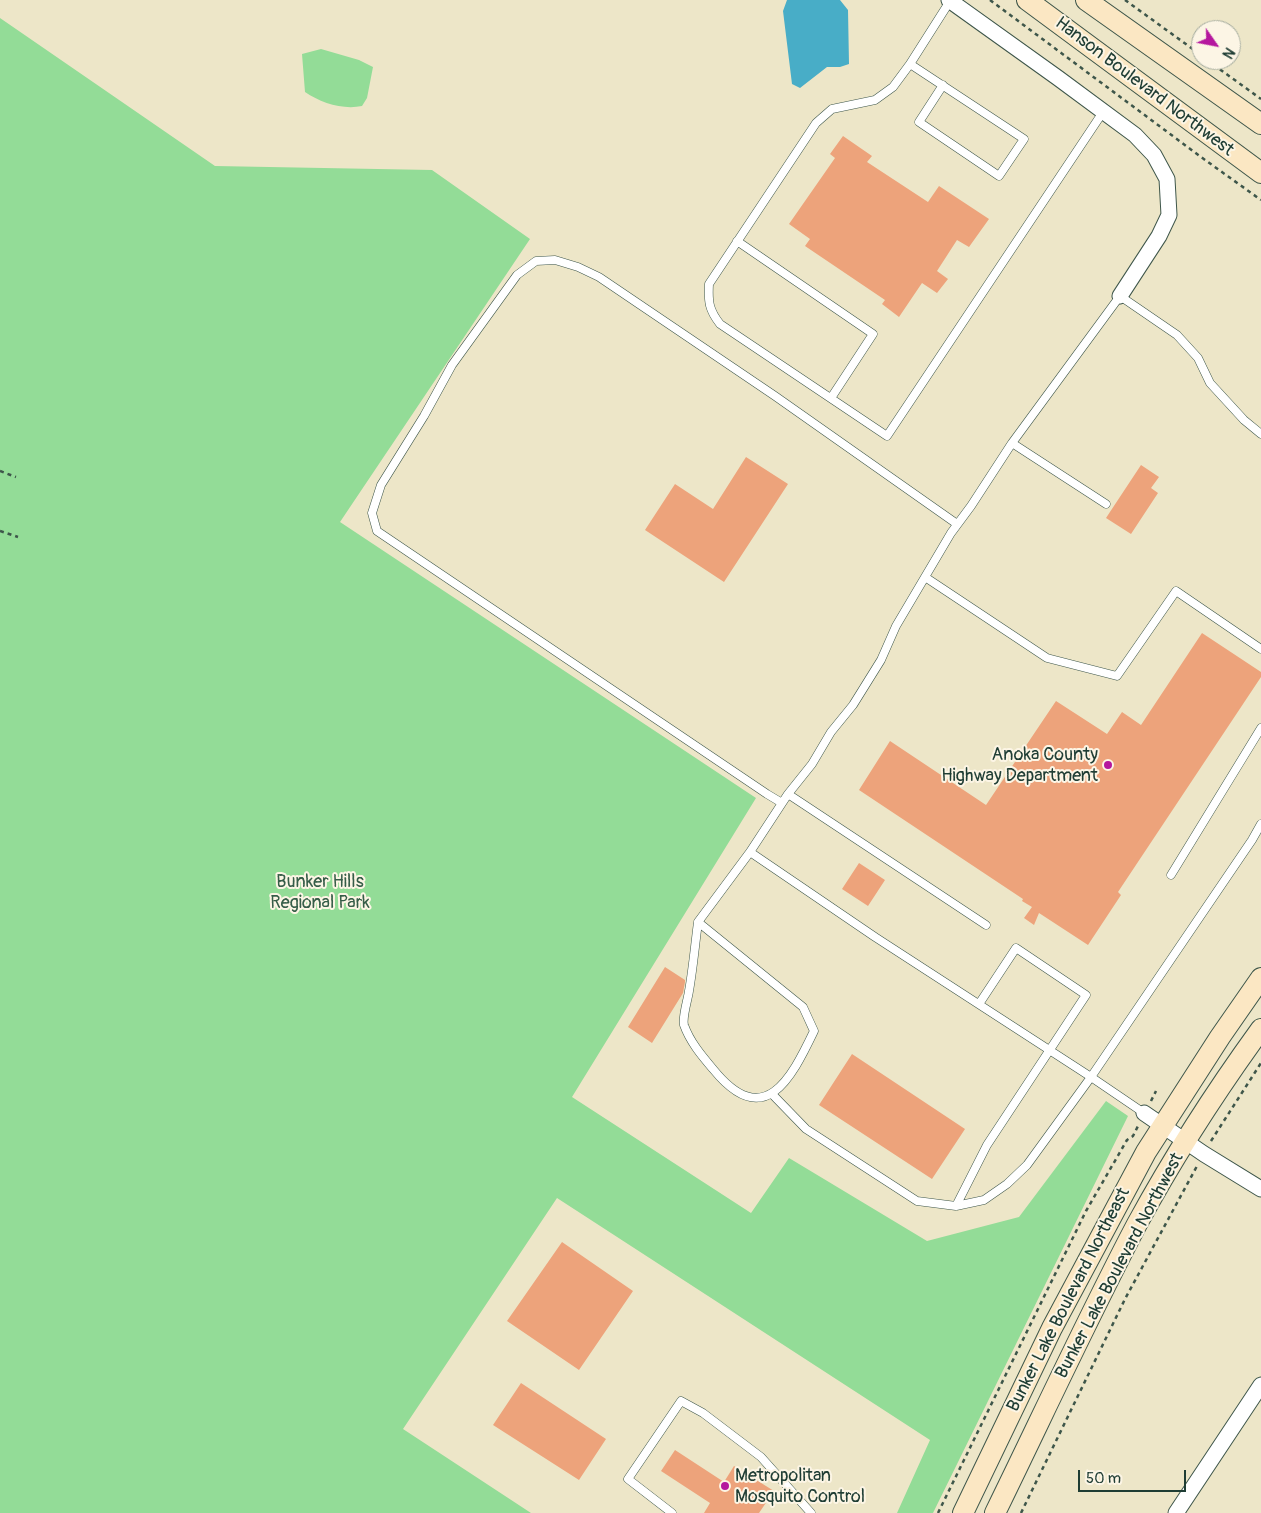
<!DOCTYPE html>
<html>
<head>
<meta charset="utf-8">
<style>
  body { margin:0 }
  #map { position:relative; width:1261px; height:1513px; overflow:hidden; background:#ede6c8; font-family:Pangolin,sans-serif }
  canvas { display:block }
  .north { position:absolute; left:1191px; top:20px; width:50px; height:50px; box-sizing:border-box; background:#fcf5e5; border:1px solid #a4ab9e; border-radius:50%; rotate:123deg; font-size:14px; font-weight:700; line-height:20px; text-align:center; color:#1f3d34 }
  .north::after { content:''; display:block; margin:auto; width:18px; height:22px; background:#b5179e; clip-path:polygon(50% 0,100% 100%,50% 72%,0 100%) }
  .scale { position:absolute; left:1078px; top:1470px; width:108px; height:22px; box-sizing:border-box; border:2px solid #1f3d34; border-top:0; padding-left:6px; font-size:15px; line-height:18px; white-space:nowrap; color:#1f3d34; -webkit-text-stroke:4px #fcf5e5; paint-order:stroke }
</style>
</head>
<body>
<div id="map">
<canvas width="1261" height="1513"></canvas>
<div class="north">N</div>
<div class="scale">50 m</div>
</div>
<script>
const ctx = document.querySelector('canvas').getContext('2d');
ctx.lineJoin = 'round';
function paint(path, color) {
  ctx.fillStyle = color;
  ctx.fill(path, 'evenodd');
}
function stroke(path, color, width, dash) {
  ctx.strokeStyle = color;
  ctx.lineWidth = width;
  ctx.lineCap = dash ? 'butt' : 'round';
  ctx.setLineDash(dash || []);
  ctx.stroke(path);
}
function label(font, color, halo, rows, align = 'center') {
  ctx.font = font + ' Pangolin,sans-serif';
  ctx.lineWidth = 4;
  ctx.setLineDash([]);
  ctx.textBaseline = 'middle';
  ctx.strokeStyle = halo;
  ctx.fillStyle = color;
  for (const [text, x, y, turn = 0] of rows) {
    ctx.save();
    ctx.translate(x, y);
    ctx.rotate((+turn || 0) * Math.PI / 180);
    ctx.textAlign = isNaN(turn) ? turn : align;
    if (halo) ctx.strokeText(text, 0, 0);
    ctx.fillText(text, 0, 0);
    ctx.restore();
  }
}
paint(new Path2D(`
  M0,18L215,166L432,170L530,239L340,522L756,798L572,1097L751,1213L789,1158L927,1241L1019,1217L1106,1101L1128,1116L933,1513H897L930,1440L557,1198L403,1429L531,1513H0Z
  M321,49L359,60L373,67L367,98L362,106C343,110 321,103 305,92L302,54Z`), '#93dc97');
paint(new Path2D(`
  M787,0H840L848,10L849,64L840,67H827L800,88L792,84L783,11Z`), '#48adc7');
paint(new Path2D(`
  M843,136L872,156L867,162L928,202L939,186L989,219L969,247L957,240L937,271L948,279L937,293L922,283L899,317L882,304L885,300L805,246L810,239L789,224L835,158L830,154Z
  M746,457L788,484L724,582L645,530L675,484L713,509Z
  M1141,465L1159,477L1151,488L1158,493L1131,534L1106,518Z
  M1202,633L1261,672V677L1118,892L1121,895L1088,945L1039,913L1034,925L1024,918L1032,907L1022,901L1023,899L859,790L890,741L986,805L1056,701L1107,734L1122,712L1141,725Z
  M859,863L885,880L868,906L842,889Z
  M665,967L685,980V982L683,993L652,1043L628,1027Z
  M852,1054L965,1129L932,1179L819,1105Z
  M562,1242L633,1291L579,1370L507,1321Z
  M521,1383L606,1439L579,1480L493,1425Z
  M675,1450L724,1482L734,1466L774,1491L759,1513H704L710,1503L661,1471Z`), '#eda37b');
const service = new Path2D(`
  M910,64L893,87L875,100L832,109L816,123L709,284C708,302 709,310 720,324L887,436L1103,112
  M943,85L919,122L999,176L1024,139L910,64L950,1
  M737,241L873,334L831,398
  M1012,443L1106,504
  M925,577L1047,658L1117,676L1176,591L1261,649
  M788,794L986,925
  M782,803L767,794L377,531L372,513L381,485L424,416L452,365L517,275L536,261L555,260L578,267L599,277L775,396L957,524
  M750,852L875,937L1091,1077L1027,1165L1007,1184L984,1200L956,1206L917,1201L806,1129L772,1094
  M1171,875L1261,728
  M698,922L750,852L788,794L812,764L831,732L853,705L881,660L896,626L951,533L971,506L1012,443L1120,296L1177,335L1198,358L1210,383L1244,420L1261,434
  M698,922L803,1007L814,1031C791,1079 764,1132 713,1069C702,1056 690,1042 684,1025C682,1017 688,999 689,991C693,968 695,945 698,922Z
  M1144,1113L1091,1077L1252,840L1261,824
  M956,1206L987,1145L1086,995L1016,948L979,1004
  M672,1513L628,1479L681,1401L703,1413L761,1457L811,1513`);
const minor = new Path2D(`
  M949,0L1058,78L1135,135L1154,155L1167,179L1169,215L1159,236L1120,296
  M1144,1113L1204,1154L1261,1189
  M1176,1513L1261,1385`);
const secondary = new Path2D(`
  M1027,0L1261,173
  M1086,0L1261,124
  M963,1513L1052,1328L1146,1152L1220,1037L1261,978
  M995,1513C1042,1417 1087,1319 1137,1224C1174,1156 1216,1091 1261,1029`);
stroke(service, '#3e564a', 9);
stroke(minor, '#3e564a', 17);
stroke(secondary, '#3e564a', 22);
stroke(new Path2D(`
  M990,0L1201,157L1261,200
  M1125,0L1201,55
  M1207,60L1261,99
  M0,471L16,477
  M0,531L18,537
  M1151,1101L1156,1091
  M1211,1141L1261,1063
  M938,1513L1086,1211L1127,1140L1133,1136L1138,1126
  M1021,1513L1125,1299L1197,1166`), '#3e564a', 2.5, [4, 4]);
stroke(service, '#fff', 8);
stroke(minor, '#fff', 15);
stroke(secondary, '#fbe7c3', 20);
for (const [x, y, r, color] of [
  [1108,765,5,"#b5179e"],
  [725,1486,5,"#b5179e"]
]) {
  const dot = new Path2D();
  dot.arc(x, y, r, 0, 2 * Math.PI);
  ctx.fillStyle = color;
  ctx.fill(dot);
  stroke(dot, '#fcf5e5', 2);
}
label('18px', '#1f3d34', '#fcf5e5', [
  ["Hanson Boulevard Northwest",1144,87,37],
  ["Bunker Lake Boulevard Northwest",1120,1266,-62],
  ["Bunker Lake Boulevard Northeast",1069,1300,-63]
]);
label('18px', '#1f3d34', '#fcf5e5', [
  ["Anoka County",1098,755],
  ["Highway Department",1098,776],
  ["Metropolitan",735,1476,"left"],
  ["Mosquito Control",735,1497,"left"]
], 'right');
label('18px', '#365d48', '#fcf5e5', [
  ["Bunker Hills",320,882],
  ["Regional Park",320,903]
]);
</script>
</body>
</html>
